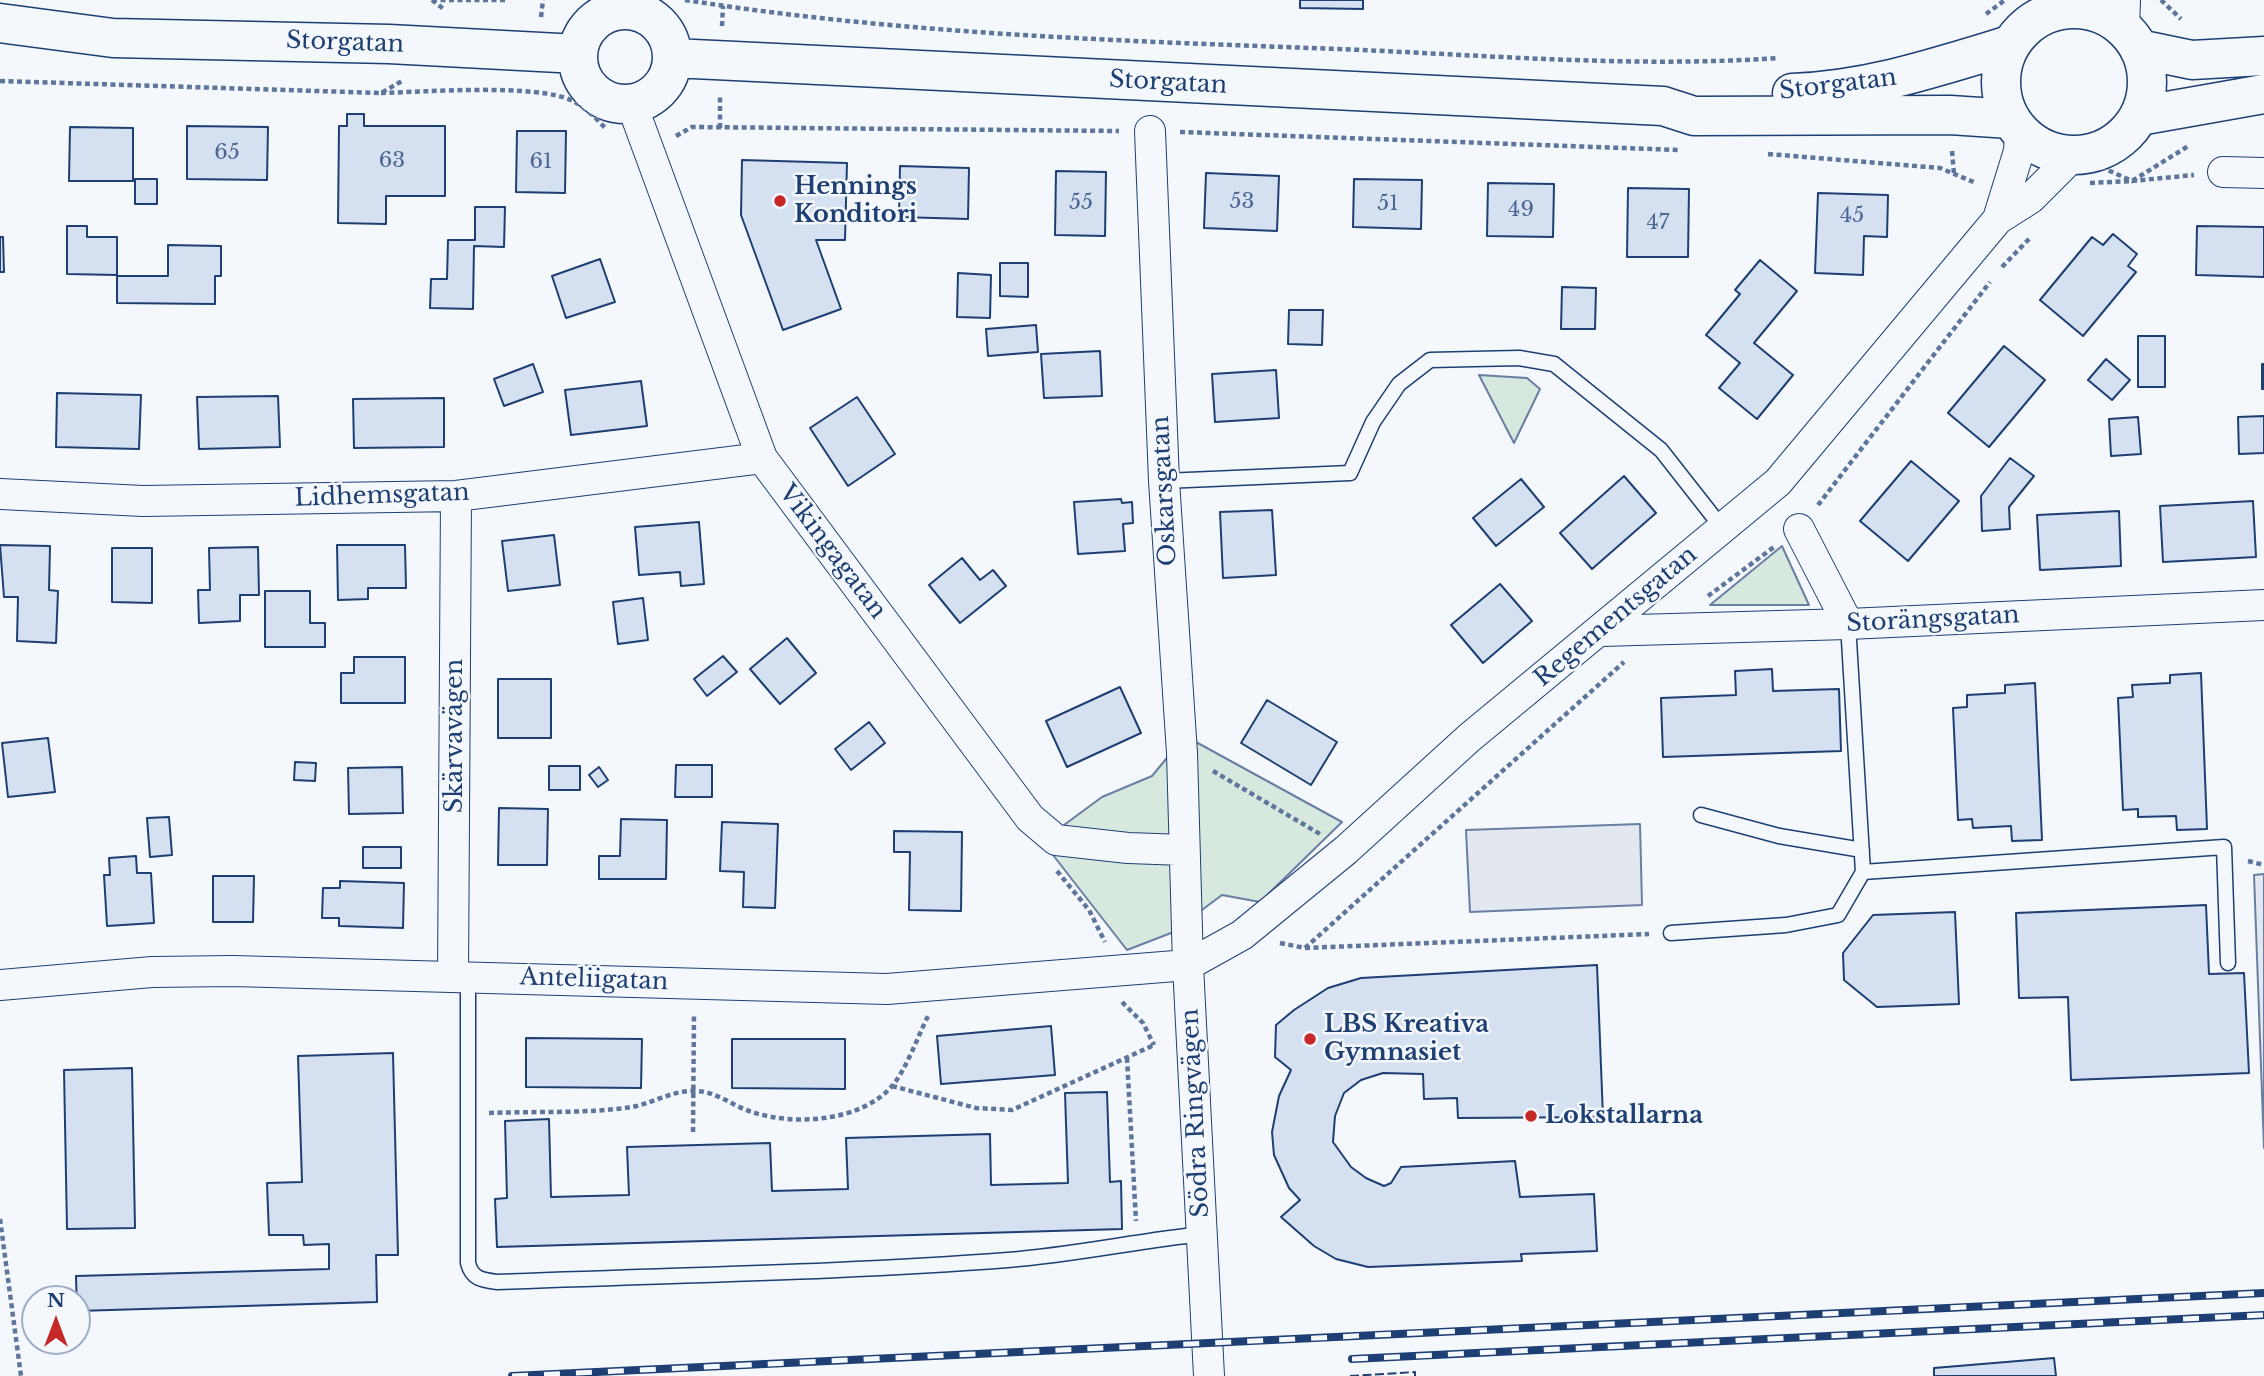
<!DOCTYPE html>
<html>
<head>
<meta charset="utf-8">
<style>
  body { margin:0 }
  #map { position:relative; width:2264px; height:1376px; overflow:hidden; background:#f4f7fb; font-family:"Libre Baskerville",serif }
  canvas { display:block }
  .north { position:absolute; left:21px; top:1285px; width:70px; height:70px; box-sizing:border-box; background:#f4f7fb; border:2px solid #9eadc5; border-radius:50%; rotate:0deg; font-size:19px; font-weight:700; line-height:28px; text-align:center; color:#1d3f73 }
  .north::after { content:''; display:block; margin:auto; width:24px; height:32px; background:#c62828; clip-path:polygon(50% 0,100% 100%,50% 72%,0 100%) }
</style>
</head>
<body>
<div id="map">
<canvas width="2264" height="1376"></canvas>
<div class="north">N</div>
</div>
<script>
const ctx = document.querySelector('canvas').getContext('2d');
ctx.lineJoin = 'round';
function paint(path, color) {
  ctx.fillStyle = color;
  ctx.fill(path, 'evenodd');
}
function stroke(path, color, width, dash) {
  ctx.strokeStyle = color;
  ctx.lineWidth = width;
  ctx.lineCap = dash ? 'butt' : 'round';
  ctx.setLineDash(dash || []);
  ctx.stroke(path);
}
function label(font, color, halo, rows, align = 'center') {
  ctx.font = font + ' "Libre Baskerville",serif';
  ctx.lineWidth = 5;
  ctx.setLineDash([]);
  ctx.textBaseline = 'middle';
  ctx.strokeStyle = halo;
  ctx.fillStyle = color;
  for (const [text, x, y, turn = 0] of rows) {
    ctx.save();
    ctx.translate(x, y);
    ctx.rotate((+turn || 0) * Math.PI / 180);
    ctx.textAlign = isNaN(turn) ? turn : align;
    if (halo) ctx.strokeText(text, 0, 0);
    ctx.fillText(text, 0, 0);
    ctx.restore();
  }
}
const green = new Path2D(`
  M1479,375L1527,378L1540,389L1514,443Z
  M1782,546L1809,605H1710Z
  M1185,736L1342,822L1260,902L1222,895L1171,933L1127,950L1053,855L1064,825L1102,797L1152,776Z`);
paint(green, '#d7e8df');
stroke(green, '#687fa3', 2);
const parking = new Path2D(`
  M1640,824L1642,905L1470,912L1466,830Z
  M2264,874V1148L2254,875Z`);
paint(parking, '#e3e8f0');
stroke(parking, '#687fa3', 2);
const building = new Path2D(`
  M1300,0H1363V9L1300,8Z
  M347,114H364V126H445V196H386V224L338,223L339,126H347Z
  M187,126L268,127L267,180L187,179Z
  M70,127L133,128V181H69Z
  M517,131H566L565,193L516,192Z
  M742,160L847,163L845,240H816L841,309L783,330L741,215Z
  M900,166L969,168L968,219L899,217Z
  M1056,171L1106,172L1105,236L1055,235Z
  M1206,173L1279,176L1277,231L1204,228Z
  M135,179H157V204H135Z
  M1354,179L1422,180L1421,229L1353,227Z
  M1488,183L1554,184L1553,237L1487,236Z
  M1628,188L1689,189L1688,257H1627Z
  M1818,193L1888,195L1887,237L1864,236L1863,275L1815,273Z
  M475,207H505L504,247L474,246L473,309L430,308L431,279H447L448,240H475Z
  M67,226H87V237H117V275L67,274Z
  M2197,226L2264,227V277L2196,275Z
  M2113,234L2137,254L2128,266L2136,272L2083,336L2040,300L2092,237L2103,245Z
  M0,237H3L4,272H0Z
  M168,245L221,246V276H215V304L117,303V276H168Z
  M600,259L615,302L566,318L552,276Z
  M1760,260L1797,291L1754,343L1793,375L1757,419L1719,388L1740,363L1706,335L1740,294L1735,290Z
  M1000,263H1028V297L1000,296Z
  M958,273L991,275L990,318L957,317Z
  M1562,287L1596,288L1595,329H1561Z
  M1289,310H1323L1322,345L1288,344Z
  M1036,325L1038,352L988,356L986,329Z
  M2138,336H2165V387H2138Z
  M2004,346L2045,380L1989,447L1948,413Z
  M1100,351L1102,396L1044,398L1041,354Z
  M2106,359L2130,380L2112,400L2088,380Z
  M533,364L543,392L504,406L494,379Z
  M2262,364H2264V389H2262Z
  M1276,370L1279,418L1215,422L1212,374Z
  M641,381L647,426L571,435L565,390Z
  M57,393L141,395L139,449L56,447Z
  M278,396L280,447L199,449L197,397Z
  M857,397L895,454L848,486L810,428Z
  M444,398V447L354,448L353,399Z
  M2264,416V453L2239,454L2238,417Z
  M2138,417L2141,454L2111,456L2109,419Z
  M2010,458L2034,476L2009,507L2010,529L1982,531L1981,496Z
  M1911,461L1959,501L1908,561L1860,521Z
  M1624,476L1656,513L1592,569L1560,533Z
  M1521,479L1544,507L1496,546L1473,518Z
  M1121,499L1122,503L1132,502L1133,523L1123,524L1125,551L1078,554L1074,502Z
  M2253,501L2256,557L2163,562L2160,506Z
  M1272,510L1276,575L1223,578L1220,512Z
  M2119,511L2121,566L2040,570L2037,515Z
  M699,522L704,584L681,586L680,572L639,575L635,527Z
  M554,535L560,585L508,591L502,541Z
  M0,545L50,546L49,590L58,591L56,643L17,641L18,597H4Z
  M337,545H405L406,588H368V599L338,600Z
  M258,547L259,595H240V621L199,623L198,590H210L209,548Z
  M112,548H152V603L112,602Z
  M962,558L980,580L993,570L1006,586L960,623L929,585Z
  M1500,584L1532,621L1483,663L1451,625Z
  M265,591H310V623H325V647H265Z
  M643,598L648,640L618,644L613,602Z
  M787,638L816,673L780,704L750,669Z
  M723,656L737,672L707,696L694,679Z
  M354,657H405V703H341V673H354Z
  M1772,669L1773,691L1839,689L1841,751L1663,757L1661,698L1736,695L1735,671Z
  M2201,673L2207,829L2177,830L2176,816L2138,817V809L2123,810L2118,698L2133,697L2132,685L2170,683V675Z
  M498,679H551V738H498Z
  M2035,683L2042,840L2012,841L2011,826L1973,828L1972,819L1958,820L1953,708L1967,707V695L2005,693V685Z
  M1120,687L1141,733L1067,767L1046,721Z
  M1267,700L1337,742L1311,785L1241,743Z
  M869,722L885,743L851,770L835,749Z
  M48,738L55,792L8,797L2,743Z
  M295,762L316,763L315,781L294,780Z
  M676,765H712V797H675Z
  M549,766H580V790H549Z
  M402,767L403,813L349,814L348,768Z
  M599,767L608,780L598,787L589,775Z
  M499,808L548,809L547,865H498Z
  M169,817L172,855L150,857L147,818Z
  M621,819L667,820L666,879H599V856H620Z
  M722,822L778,824L775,908L743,907L744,872L720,871Z
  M894,831L962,832L961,911L909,910L910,852H894Z
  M363,847H401V868H363Z
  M136,856L137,873H151L154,923L107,926L104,875H110L109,858Z
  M213,876H254L253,922H213Z
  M340,881L404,883L403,928L339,926V918H322L323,888H340Z
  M2206,905L2209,974L2244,973L2249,1073L2071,1080L2068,997L2019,998L2016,913Z
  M1955,912L1959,1004L1877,1007L1844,980L1843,953L1873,915Z
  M1597,965L1603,1117L1458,1118L1457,1098L1424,1099L1423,1074L1383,1073L1361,1080L1344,1093L1335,1116L1333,1142L1351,1167L1366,1178L1384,1186L1391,1183L1401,1167L1515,1161L1520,1197L1594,1194L1597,1251L1521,1254L1522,1261L1368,1267L1336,1259L1314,1246L1281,1217L1300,1200L1289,1188L1274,1155L1272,1132L1279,1096L1291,1070L1275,1057L1276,1025L1294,1010L1328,988L1361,978Z
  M1051,1026L1055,1075L941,1084L937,1036Z
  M526,1038L642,1039L641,1088L526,1087Z
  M732,1039H845V1089L732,1088Z
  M393,1053L398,1255H376L377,1302L77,1311L76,1276L329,1269V1244L304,1245L303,1235H269L267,1183L302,1182L298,1056Z
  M132,1068L135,1228L67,1229L64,1070Z
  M1107,1092L1110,1182L1121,1181L1122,1229L497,1247L495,1199L507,1198L505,1121L549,1119L551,1197L629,1195L627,1147L770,1143L772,1191L848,1189L846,1138L990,1134L991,1185L1068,1183L1065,1093Z
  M2054,1358L2056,1376H1934V1368Z`);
paint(building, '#d5e0f0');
stroke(building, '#1d3f73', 2);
const lane = new Path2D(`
  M1164,481L1350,473L1373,422L1399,384L1430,360L1519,358L1554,364L1661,450L1723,529
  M1701,815L1779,836L1862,850
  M1863,872L2224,847L2228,963
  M1671,933L1786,925L1838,915L1863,872L1848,624
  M468,977V1263C472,1279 482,1280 497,1282C667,1275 838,1273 1008,1260C1073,1255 1137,1241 1202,1234`);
const street = new Path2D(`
  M614,11V0
  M2052,12L2061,0
  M2124,29L2125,0
  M632,105L762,458L1030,818L1056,840L1128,848L1184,850
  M1150,131L1164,481L1182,753L1188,965L1209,1376
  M2223,172L2264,173
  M1998,219L2019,151L2020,133
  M0,494L143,501L456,496L762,458
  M1799,529L1848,624
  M1601,631L1848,624L2264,605
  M453,977L456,496
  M0,985L152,972L233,971L887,989L1188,965L1242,935L1346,850L1469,738L1778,482L1998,219L2031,198L2074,155`);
const secondary = new Path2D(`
  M2001 82a73 73 0 1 1 146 0a73 73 0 1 1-146 0Z
  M578 57a47 47 0 1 1 94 0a47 47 0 1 1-94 0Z
  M0,23L113,38L389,44L578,54
  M2139,49L2192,60L2264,56
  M673,58L1663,106L1694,116L1950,115L2010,119
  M1792,93C1870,90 1937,67 2010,45
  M2139,116L2264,94`);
stroke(lane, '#1d3f73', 17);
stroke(street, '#1d3f73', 32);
stroke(secondary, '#1d3f73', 41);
stroke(new Path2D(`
  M432,0L445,10
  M432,0H505
  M685,0C900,34 1121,41 1339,49C1485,55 1633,68 1779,58
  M2161,0L2181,19
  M1986,14L2005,0
  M541,17L543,0
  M722,26L723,6
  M0,81L381,93L402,81
  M381,93C425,92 537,83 573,101C586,108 597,119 606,129
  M720,128V94
  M1180,132L1679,150
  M676,136L692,127L1119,131
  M1952,151L1954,174
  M1768,154L1940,168L1976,183
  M2101,167L2132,181L2194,175
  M2090,183L2132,181L2190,145
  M2002,267L2030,238
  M1818,505L1990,282
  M1708,596L1774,547
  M1213,771L1320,834
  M2248,861L2264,865
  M1057,871L1089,910L1105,942
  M1280,943L1305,948L1649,934
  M1305,948L1624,662
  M1122,1002L1143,1023L1154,1045
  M1127,1058L1136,1221
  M892,1086L976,1108L1012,1110L1154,1045
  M489,1113C536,1111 586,1114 632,1107C653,1103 671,1091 693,1091C715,1090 732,1106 752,1112C794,1126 861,1122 892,1086C906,1070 918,1036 928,1016
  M693,1132L694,1014
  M0,1219L21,1376`), '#5e769c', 4.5, [5, 3.5]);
stroke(lane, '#f4f7fb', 14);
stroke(street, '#f4f7fb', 30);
stroke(secondary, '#f4f7fb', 38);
const rail = new Path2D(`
  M1352,1359L2264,1315
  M512,1376L2264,1293`);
stroke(rail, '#1d3f73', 8);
stroke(rail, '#f4f7fb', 5, [16]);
stroke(new Path2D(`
  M1350,1376L1415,1372V1376`), '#1d3f73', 2, [9, 3.5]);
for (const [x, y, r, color] of [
  [780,201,7,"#c62828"],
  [1310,1039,7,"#c62828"],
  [1531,1116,7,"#c62828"]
]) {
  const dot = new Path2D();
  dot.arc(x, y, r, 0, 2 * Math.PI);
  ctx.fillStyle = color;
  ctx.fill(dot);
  stroke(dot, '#f4f7fb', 2.5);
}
label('21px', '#4b6792', null, [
  ["65",227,153],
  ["63",392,161],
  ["61",541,162],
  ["53",1242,202],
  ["55",1081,203],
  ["51",1388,204],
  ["49",1521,210],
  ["45",1852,216],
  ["47",1658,223]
]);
label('24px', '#1d3f73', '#f4f7fb', [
  ["Storgatan",345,43,2],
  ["Storgatan",1168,83,3],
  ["Storgatan",1838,85,-7],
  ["Oskarsgatan",1165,491,-93],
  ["Lidhemsgatan",382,496,-2],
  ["Vikingagatan",832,552,53],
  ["Regementsgatan",1616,617,-40],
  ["Storängsgatan",1933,620,-3],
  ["Skärvavägen",455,736,-90],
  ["Anteliigatan",594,980,2],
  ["Södra Ringvägen",1196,1113,-93]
]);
label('bold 24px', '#1d3f73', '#f4f7fb', [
  ["Hennings",794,187],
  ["Konditori",794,215],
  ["LBS Kreativa",1324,1025],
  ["Gymnasiet",1324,1053],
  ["Lokstallarna",1545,1116]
], 'left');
</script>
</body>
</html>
